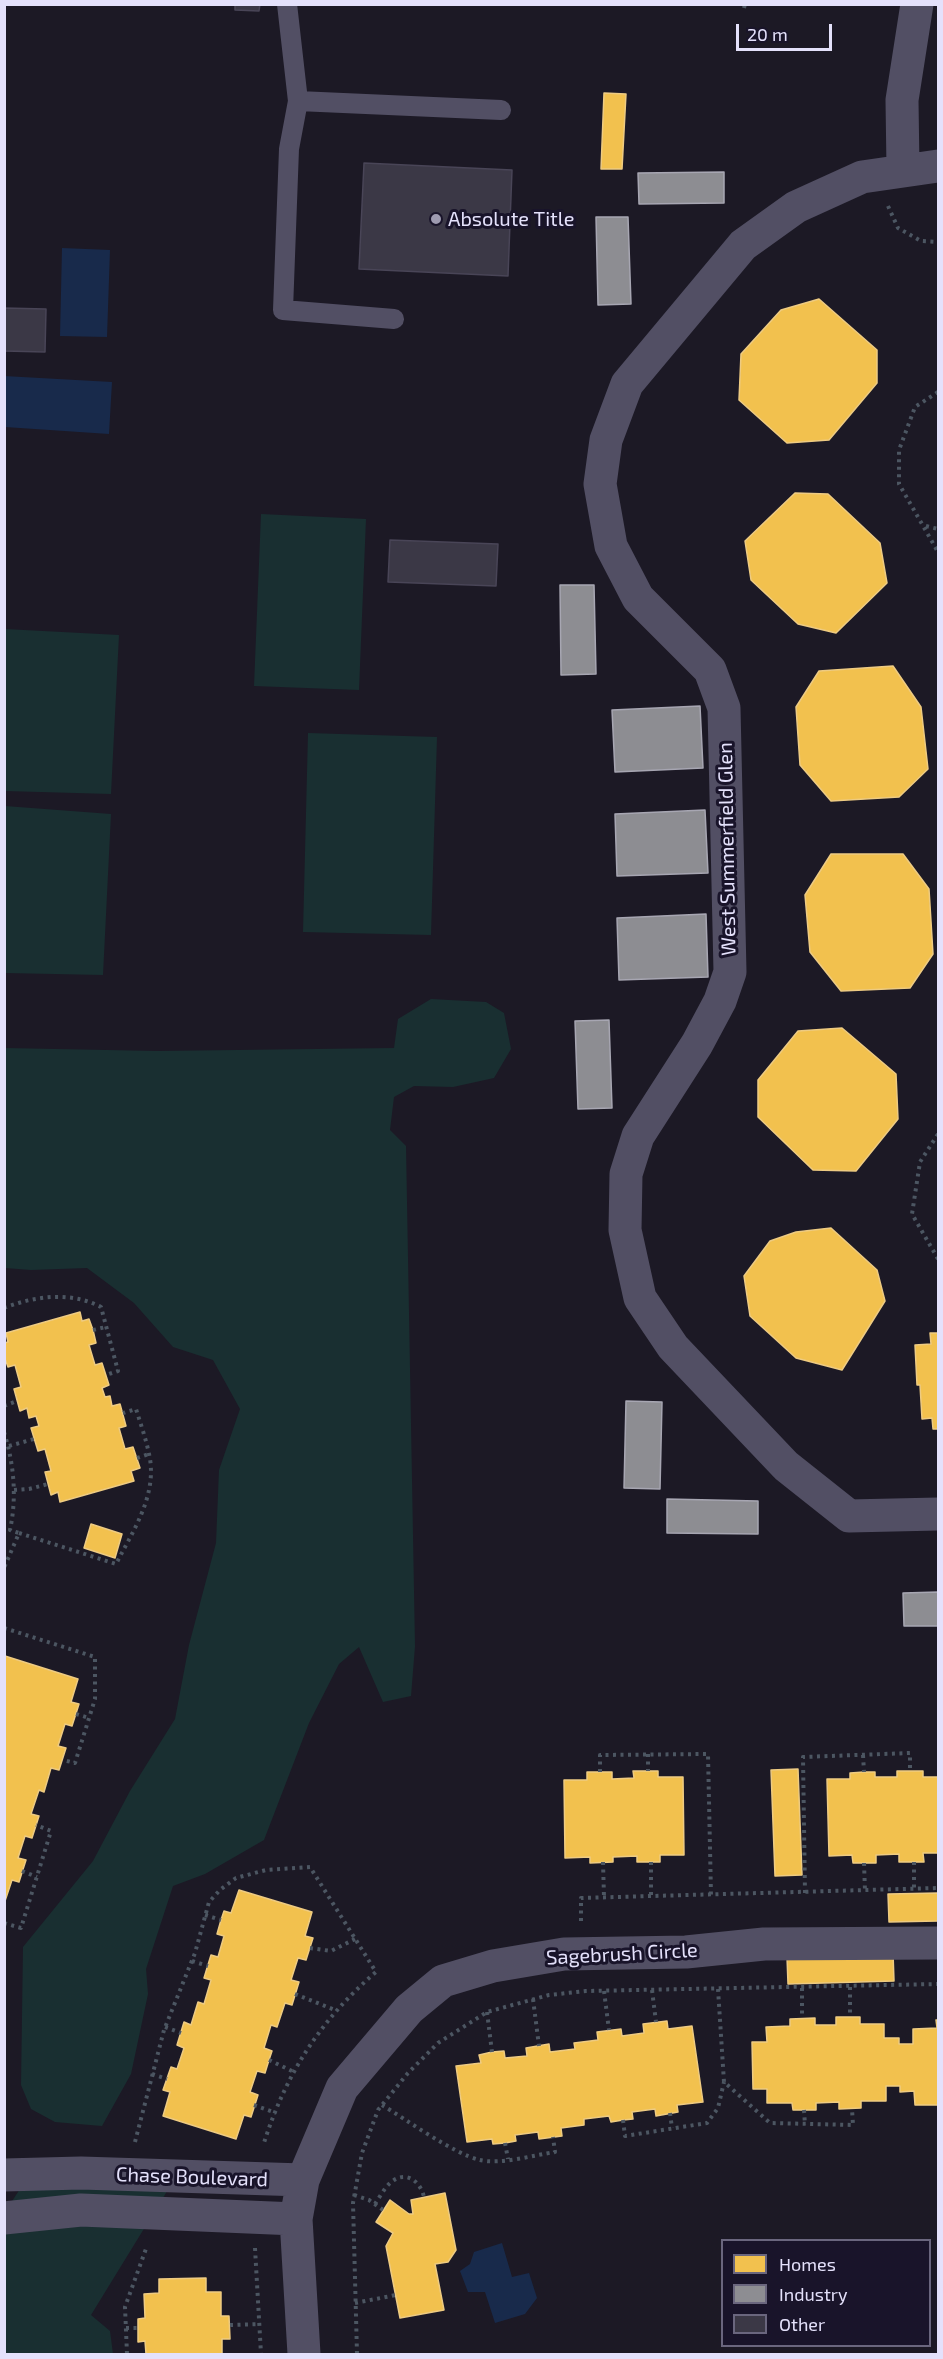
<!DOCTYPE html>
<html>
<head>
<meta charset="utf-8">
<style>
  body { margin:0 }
  #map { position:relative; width:943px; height:2359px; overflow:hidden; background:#1c1925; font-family:"Exo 2",sans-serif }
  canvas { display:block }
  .frame { position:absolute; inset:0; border:6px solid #e4e1fb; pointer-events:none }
  .legend { position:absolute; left:721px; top:2239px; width:210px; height:108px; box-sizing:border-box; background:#19142a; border:2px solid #6a667e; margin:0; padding:8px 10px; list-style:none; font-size:18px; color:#e4e1fb }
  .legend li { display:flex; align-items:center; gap:12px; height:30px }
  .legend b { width:30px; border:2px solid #6a667e }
  .scale { position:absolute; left:736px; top:24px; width:96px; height:27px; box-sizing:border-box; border:3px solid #e4e1fb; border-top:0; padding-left:8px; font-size:18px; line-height:21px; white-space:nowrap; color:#e4e1fb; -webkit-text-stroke:4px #19142a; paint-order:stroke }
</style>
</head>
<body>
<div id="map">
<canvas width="943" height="2359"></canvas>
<div class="frame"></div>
<ul class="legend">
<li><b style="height:16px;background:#f2c14e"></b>Homes</li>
<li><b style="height:16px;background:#8d8d92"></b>Industry</li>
<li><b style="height:16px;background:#3b3846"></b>Other</li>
</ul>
<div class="scale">20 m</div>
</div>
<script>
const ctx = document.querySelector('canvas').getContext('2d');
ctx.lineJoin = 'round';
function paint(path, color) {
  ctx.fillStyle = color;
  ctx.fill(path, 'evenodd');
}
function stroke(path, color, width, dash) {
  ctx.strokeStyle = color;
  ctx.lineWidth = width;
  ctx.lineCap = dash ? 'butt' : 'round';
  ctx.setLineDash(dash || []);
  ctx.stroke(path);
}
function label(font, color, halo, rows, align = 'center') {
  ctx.font = font + ' "Exo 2",sans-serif';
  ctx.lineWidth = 6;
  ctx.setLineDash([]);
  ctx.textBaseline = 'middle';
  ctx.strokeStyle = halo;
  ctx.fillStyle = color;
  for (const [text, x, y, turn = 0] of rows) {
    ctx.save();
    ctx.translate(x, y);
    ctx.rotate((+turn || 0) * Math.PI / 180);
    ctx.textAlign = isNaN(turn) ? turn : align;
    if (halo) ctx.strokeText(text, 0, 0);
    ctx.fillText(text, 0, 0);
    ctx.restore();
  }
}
paint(new Path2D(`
  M261,514L366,519L359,690L254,686Z
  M5,629L119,635L111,794L5,791Z
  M308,733L437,737L431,935L303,932Z
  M5,806L111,814L103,975L5,973Z
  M431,999L486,1002L504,1013L511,1049L494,1078L453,1087L414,1086L394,1097L390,1130L406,1146L415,1646L411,1696L383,1702L359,1647L339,1664L309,1723L264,1840L205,1874L173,1886L146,1969L148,1994L131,2074L102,2126L55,2122L31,2109L21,2085L23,1947L93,1861L130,1791L175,1719L189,1645L216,1543L219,1470L240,1409L213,1360L173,1347L134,1303L87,1268L31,1270L5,1268V1048L157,1051L394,1048L398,1019Z
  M31,2172L169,2188L91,2315L110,2331L113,2354H5V2212Z`), '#192f31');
paint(new Path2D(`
  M62,248L110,250L107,337L60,336Z
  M4,376L112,382L109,434L5,427Z
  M502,2243L512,2277L529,2273L537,2298L525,2314L495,2323L485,2292H468L460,2271L470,2264L474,2252Z`), '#182a4b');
const homes = new Path2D(`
  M604,93L626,94L622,169H601Z
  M819,299L877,350V383L829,440L787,443L739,400L741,354L781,310Z
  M795,493L828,494L880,543L887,583L836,633L798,624L751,580L745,541Z
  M893,666L921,707L928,769L899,797L831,801L800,765L796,707L819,671Z
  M831,854H903L929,889L933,954L910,988L841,991L810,952L805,895Z
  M842,1028L896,1074L898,1119L856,1171L813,1170L758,1117V1080L798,1031Z
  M831,1228L877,1270L885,1301L842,1370L796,1358L750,1316L744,1276L770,1241L796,1232Z
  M80,1312L82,1321L89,1319L93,1330L96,1343L89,1345L95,1365L102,1363L109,1385L102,1388L105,1397L110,1396L112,1406L120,1404L126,1426L119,1428L125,1449L133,1447L140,1468L131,1471L134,1481L60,1502L58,1492L51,1495L45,1472L51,1471L45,1449L38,1451L31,1428L39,1426L36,1416L29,1418L27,1408L20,1411L14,1389L21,1387L15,1365L8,1367L4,1356V1343L8,1342L6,1333Z
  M930,1333H938V1429H933L932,1418L922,1419L920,1385H917L915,1345L931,1344Z
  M91,1524L122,1534L115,1558L84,1548Z
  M5,1656L78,1679L71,1702L79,1704L72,1726L65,1724L58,1746L66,1748L59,1770L51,1768L44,1792L39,1790L31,1814L39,1816L32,1838L25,1836L18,1858L26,1860L19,1882L12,1880L4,1904Z
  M798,1769L802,1875L775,1876L771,1770Z
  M633,1771H658V1777H683L684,1855H660V1862H637V1856L613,1857V1862L590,1863V1857L565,1858L564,1780H587V1772H612V1779L634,1778Z
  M897,1771H923V1777H938V1853H923L924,1862H899V1854L876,1855V1863H853L852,1855L829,1856L827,1779H850V1773L864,1772H875V1777H897Z
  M239,1890L312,1912L305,1936L313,1938L306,1960L298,1958L291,1980L299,1982L292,2005L285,2003L277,2027L271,2025L264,2048L272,2051L269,2060L265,2073L257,2071L250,2092L258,2095L251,2117L244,2115L236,2139L163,2116L170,2092L163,2090L171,2067L177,2069L184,2048L177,2045L184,2022L191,2025L198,2002L204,2004L211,1980L204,1978L211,1955L218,1957L224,1936L217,1934L221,1920L224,1911L231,1913Z
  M938,1893V1921L889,1922L888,1894Z
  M893,1953L894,1981L788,1984L787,1957Z
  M836,2017H860V2024H884V2038H899V2044H913V2029L937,2028L936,2020H938V2105H915L914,2091L900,2092V2086H886V2101H861V2108L839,2109V2102L816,2103V2110H793L792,2103H767V2089H753L752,2042H767L766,2027L790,2026V2019L815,2018V2025H836Z
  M667,2021L668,2029L692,2026L703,2102L677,2105L678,2112L656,2116L655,2109L632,2112L633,2119L623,2120L611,2122L609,2116L584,2119V2125L561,2128L562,2136L539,2139L538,2132L515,2135L516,2141L505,2143L493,2144L492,2139L467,2142L456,2066L481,2063L479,2055L492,2052L504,2051L505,2058L527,2056L526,2048L549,2044L550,2052L575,2049L574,2043L598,2040L597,2032L621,2029L622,2036L644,2033L643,2024Z
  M445,2193L456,2250L448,2262L435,2264L444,2310L400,2318L386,2246L393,2233L376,2222L390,2200L409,2214H413L411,2200Z
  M206,2278V2292H221V2316H229L230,2339H222V2354H146L145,2341L138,2342V2319L145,2318L144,2294L159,2293V2279Z`);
paint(homes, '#f2c14e');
stroke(homes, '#eecb82', 1.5);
const industry = new Path2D(`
  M724,172V203L639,204L638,173Z
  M596,217H628L631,304L598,305Z
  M560,585H594L596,674L561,675Z
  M700,706L703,768L615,772L612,710Z
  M705,810L708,873L617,876L615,814Z
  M706,914L708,977L619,980L617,918Z
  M609,1020L612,1108L578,1109L575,1021Z
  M626,1401L662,1402L660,1489L624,1488Z
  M667,1499L758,1501V1534L667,1533Z
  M938,1592V1626H904L903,1593Z`);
paint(industry, '#8d8d92');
stroke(industry, '#a7a6b2', 1.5);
const building = new Path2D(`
  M235,4H260L259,11L235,10Z
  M364,163L512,170L508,276L359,269Z
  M4,308L46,309L45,352L4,351Z
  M390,540L498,544L496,586L388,582Z`);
paint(building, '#3b3846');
stroke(building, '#494557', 1.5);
stroke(new Path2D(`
  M744,8L745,4
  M888,206L898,228L921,241L938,242
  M938,392L915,407L899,450V484L938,552
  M926,526L938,529
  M938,1134L920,1162L912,1214L938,1259
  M4,1308C35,1296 70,1291 101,1307L118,1371L106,1375
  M93,1330L106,1327
  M4,1406L17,1401
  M4,1432C14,1464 17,1497 10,1530L19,1533L4,1568
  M9,1446L34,1439
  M137,1458L149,1454
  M14,1490L29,1489L48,1484
  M19,1533L116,1564C133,1531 156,1497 150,1459C147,1442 141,1425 136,1409L123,1413
  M4,1628L95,1657V1699L75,1763L63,1760
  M76,1714L89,1718
  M648,1754V1771
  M863,1755L864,1772
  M600,1772V1755L708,1754L711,1895
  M603,1862L604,1897
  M651,1862V1896
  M914,1862V1889
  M864,1863L865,1891
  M22,1871L37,1877
  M805,1893L803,1757L910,1753V1771
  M205,1915L221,1920
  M581,1921V1898L938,1888
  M4,1923L21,1928L51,1831L36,1825
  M310,1948L331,1951L355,1939
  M192,1961L208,1966
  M850,1987V2017
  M802,1988V2018
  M718,1989L724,2082L770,2123L853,2125L852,2109
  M652,1990L656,2022
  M604,1991L609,2030
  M295,1994L335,2010
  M533,1999L539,2046
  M487,2012L492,2052
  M165,2027L181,2033
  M269,2060L294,2072
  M152,2074L167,2079
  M254,2105L276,2113
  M382,2105C407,2120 454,2154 480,2160C500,2165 534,2155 555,2152L553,2137
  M804,2110L805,2125
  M670,2113L672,2128
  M623,2120L625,2136L707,2123L718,2108L724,2082
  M135,2142L164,2030L195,1953L209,1902L220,1890L236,1878L266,1870L310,1867L376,1972C320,2020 285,2075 263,2146
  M505,2143L508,2159
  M354,2195L369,2200L383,2210
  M375,2204C379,2198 384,2189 389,2184C404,2169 420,2180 424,2197
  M255,2248L261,2354
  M355,2303L396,2295
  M230,2325L260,2324
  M126,2328H138
  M127,2354L125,2307L147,2246
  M357,2354L353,2203L362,2153L378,2110L408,2073L438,2043L487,2012L549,1995L586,1991L938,1984`), '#4c5662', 4, [3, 4.5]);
stroke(new Path2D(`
  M287,4L298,101L289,149L283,310L394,319
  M298,101L501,110`), '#524f64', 20);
stroke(new Path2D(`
  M938,166L862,177L796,207L743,245L627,384L606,440L600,484L611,546L638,598L710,670L724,708L730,972L720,1001L697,1044L638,1136L626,1174L625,1230L640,1298L673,1347L786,1466L849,1516L938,1514
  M903,169L902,100L917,4
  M4,2175L81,2173L303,2180
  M4,2218L81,2210L296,2219
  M304,2354L296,2219L303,2180L342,2088L409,2009L443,1981L493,1966L564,1954L686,1952L764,1944L938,1943`), '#524f64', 33);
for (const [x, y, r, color] of [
  [436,219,6,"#9e9bb0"]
]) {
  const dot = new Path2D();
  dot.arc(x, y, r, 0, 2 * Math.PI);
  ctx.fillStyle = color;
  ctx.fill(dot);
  stroke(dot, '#19142a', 2);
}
label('20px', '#e4e1fb', '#19142a', [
  ["Absolute Title",448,219]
], 'left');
label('20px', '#e4e1fb', '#19142a', [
  ["West Summerfield Glen",727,849,-91],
  ["Sagebrush Circle",622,1954,-3],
  ["Chase Boulevard",192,2177,2]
]);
</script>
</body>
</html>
